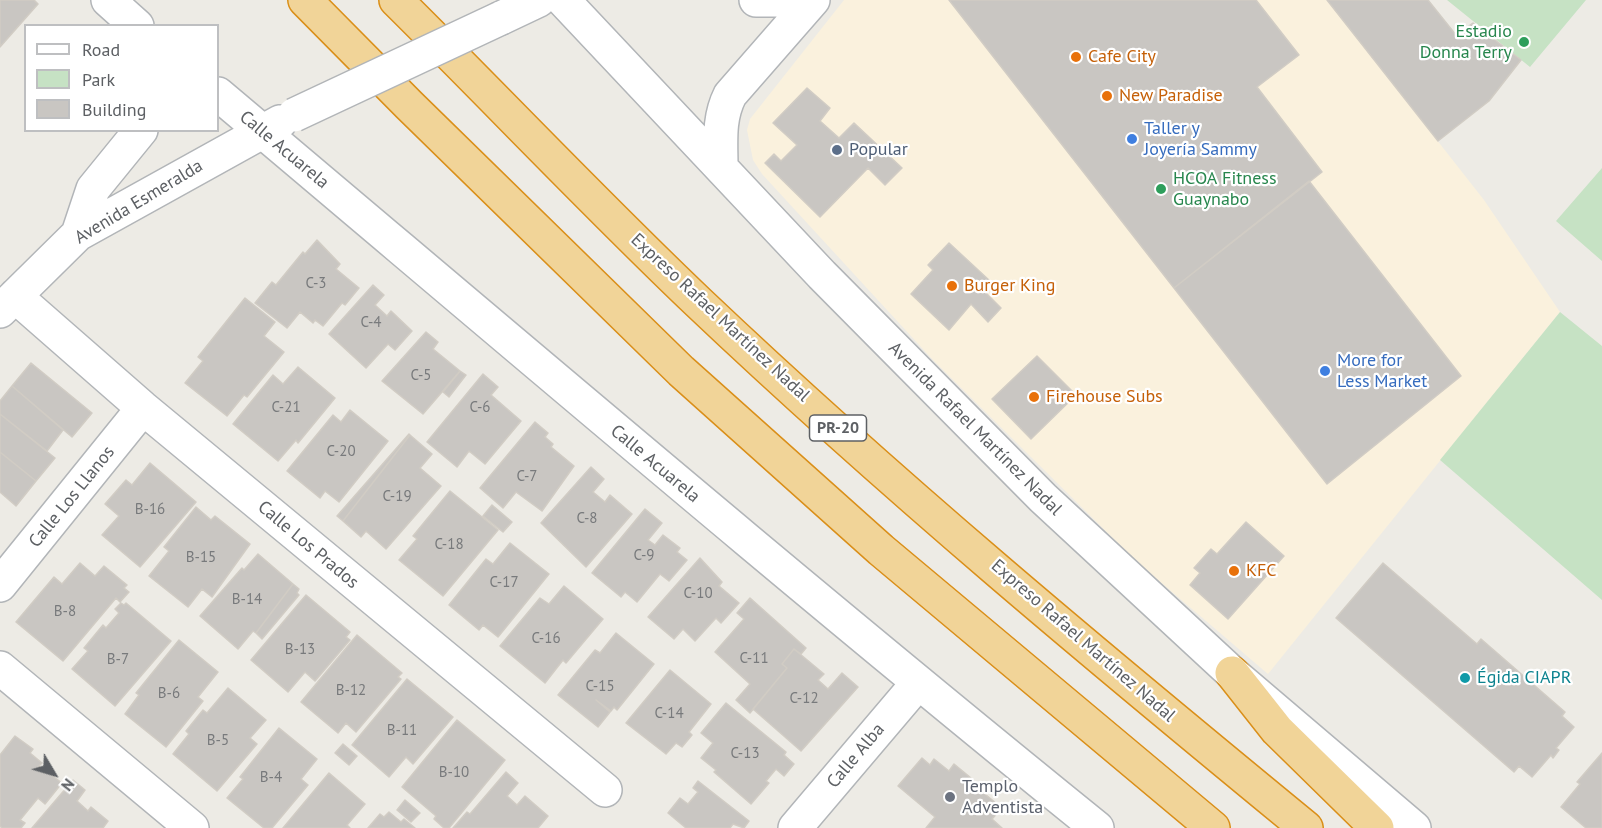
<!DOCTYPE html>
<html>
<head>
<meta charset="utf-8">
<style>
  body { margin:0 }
  #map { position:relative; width:1602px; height:828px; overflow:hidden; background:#edebe5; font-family:"PT Sans",sans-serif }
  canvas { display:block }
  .legend { position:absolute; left:24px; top:24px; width:195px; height:108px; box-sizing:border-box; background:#fff; border:2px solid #bebfc1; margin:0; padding:8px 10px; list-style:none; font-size:18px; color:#5d6064 }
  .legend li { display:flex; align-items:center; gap:12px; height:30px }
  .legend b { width:30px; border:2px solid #bebfc1 }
  .north { position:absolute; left:24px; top:744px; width:60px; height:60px; -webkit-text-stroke:4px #fff; paint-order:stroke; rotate:128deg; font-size:16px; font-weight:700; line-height:24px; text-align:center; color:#5d6064 }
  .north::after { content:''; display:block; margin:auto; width:21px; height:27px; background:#5d6064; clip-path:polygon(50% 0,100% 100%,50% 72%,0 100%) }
</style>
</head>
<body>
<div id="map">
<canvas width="1602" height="828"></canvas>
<ul class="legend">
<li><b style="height:8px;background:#fff"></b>Road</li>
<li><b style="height:16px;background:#c6e2c4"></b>Park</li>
<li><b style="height:16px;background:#c9c6c2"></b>Building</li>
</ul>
<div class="north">N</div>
</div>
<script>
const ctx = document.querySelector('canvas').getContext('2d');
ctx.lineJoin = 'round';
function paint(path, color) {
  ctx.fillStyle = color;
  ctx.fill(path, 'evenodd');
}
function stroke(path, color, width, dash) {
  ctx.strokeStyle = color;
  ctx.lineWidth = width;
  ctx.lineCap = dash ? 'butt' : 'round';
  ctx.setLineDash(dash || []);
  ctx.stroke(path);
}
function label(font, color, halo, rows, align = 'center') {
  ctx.font = font + ' "PT Sans",sans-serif';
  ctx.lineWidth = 4.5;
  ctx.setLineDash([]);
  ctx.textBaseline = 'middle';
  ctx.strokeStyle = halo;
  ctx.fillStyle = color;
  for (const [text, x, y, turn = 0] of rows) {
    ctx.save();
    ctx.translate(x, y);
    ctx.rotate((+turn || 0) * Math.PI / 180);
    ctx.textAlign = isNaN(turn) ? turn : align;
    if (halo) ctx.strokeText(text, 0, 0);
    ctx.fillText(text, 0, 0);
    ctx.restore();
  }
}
paint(new Path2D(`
  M844,0H1327L1484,200L1560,312L1268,674L1137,562L933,360L762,174L753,160L747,130L750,119Z`), '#faf1dd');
paint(new Path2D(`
  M1447,0H1586L1530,67Z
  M1602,168V261L1556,221Z
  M1560,312L1602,346V600L1440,460Z`), '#c6e2c4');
const building = new Path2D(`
  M0,0H34L38,4L0,47Z
  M949,0H1256L1299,55L1257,87L1322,172L1174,288Z
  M1327,0H1428L1456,35L1473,23L1521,60L1489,101L1438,141Z
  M807,88L830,108L820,121L839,138L854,123L902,168L885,185L868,168L820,217L765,163L774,154L781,161L797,145L773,123Z
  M1309,181L1461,376L1327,484L1174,288Z
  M317,240L340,264L336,269L359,288L345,305L342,303L323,326L315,320L313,323L300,312L287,328L255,303L272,282L276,285L303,252L305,254Z
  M949,243L990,281L983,290L1001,308L988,322L971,304L949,330L911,294L933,270L928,265Z
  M373,285L384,295L375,305L387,316L391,311L412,331L395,350L388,344L366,368L329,334Z
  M245,298L275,322L264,336L284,352L247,397L244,395L227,416L185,383L203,361L198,357Z
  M426,332L438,342L433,349L460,371L423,414L382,381Z
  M1037,356L1076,395L1031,439L992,399Z
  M31,363L92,413L72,437L12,386Z
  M298,367L335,398L298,443L296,440L278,461L233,424L273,375L283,384Z
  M460,371L466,375L449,397L443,392Z
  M483,374L498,387L491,395L521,421L485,464L469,451L457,467L427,442Z
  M12,386L63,430L47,451L0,414V401Z
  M350,410L388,441L339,502L325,491L320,498L287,471L333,415L341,422Z
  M0,414L55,458L36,481L0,452Z
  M535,422L548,433L545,437L553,444L551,447L574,466L542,511L516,492L503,508L480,488Z
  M409,434L410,435L343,521L337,516Z
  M410,435L432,454L420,468L441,486L386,549L366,531L361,537L343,521Z
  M0,452L36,481L16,506L0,492Z
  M150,463L196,502L140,567L102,535L119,516L105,504L126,480L132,485Z
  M591,467L604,479L593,492L605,502L610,495L632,514L586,567L541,523Z
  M450,491L498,530L443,596L399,560L417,539L413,536Z
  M492,505L512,522L503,532L483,516Z
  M196,507L211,520L215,516L250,544L212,597L202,589L188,607L149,576L169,551L164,547Z
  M645,509L662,523L648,540L655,545L663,535L680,548L677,552L687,560L669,581L660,574L637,602L625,592L621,597L592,573Z
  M1246,522L1284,556L1228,619L1190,585L1200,573L1194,568L1211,549L1217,554Z
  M510,543L549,574L498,637L483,625L479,630L449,605L486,559L493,564Z
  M258,554L293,584L256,633L253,631L238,649L200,616L242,568L244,570Z
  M700,558L722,582L719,586L739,603L721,623L716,618L695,641L683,629L674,639L648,617Z
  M80,563L95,576L104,566L127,585L124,588L129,592L120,602L116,598L63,661L16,622L54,577L62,584Z
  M1383,563L1477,644L1481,639L1565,712L1562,716L1574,727L1556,748L1559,750L1553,758L1551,755L1532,777L1519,766L1514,772L1336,618Z
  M293,584L299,589L297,593L299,595L262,639L256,633Z
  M564,586L603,619L566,663L563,660L545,683L500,646L540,598L549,604Z
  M306,595L350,632L346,637L350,640L315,681L305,672L288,692L251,660Z
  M750,598L806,648L801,654L794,649L782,664L787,668L750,713L736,700L750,684L715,652L744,619L737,613Z
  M121,603L124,605L126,603L171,641L115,706L72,669L88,651L84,648L103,625L106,628L119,613L115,609Z
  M616,633L654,664L617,710L614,707L611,711L596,700L610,712L598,727L558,695L595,650L600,653Z
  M357,635L402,673L398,677L401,679L356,732L346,723L338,733L301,702Z
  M179,640L218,672L198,697L203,701L166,747L125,714L139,695L136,693Z
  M794,649L824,674L818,680L828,689L842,673L858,687L801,751L753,709L787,668L782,664Z
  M670,670L711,704L689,732L692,735L682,747L676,743L666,754L626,723Z
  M407,679L453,717L413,764L406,757L389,777L352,745Z
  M228,688L266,720L250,738L257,744L217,791L173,754L189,734L186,731L203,710L207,713Z
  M726,703L786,752L784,755L794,764L784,776L776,769L766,781L769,783L751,804L714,772L716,770L701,758L713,743L701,733Z
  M457,720L505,760L449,828H444L434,819L436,816L402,787Z
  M279,728L317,759L301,779L308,785L272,828H264L227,798L243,779L240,777Z
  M15,736L33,749L30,753L42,763L39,766L62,783L45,804L38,798L20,820L25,823L21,828H2L0,826V755Z
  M343,744L357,756L349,765L335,753Z
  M1602,753V828H1586L1561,807L1580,784L1577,782Z
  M922,758L930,765L934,759L949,771L954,764L971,778L969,781L1002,808L992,819L1002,828H926L935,817L898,786Z
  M506,772L518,783L507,796L517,805L525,796L548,816L538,828H453L467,812L470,814Z
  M329,773L365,804L347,825L350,828H283Z
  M73,780L85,790L77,801L88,811L91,807L108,821L103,828H32Z
  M698,781L749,821L744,828L733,824L730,828H686L668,813L680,798L688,804L698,792L693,788Z
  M405,800L420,813L411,822L397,810Z
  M389,812L401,822L404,819L415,828H368L380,814L384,817Z`);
paint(building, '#c9c6c2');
stroke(building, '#d1ccc4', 1.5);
const minor = new Path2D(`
  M108,0L137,26
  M563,0L822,275L1043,498L1232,673L1414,828
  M756,0H782
  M501,18L539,0
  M218,94C510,340 800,588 1097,828
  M721,167C721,142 718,119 730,95L813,0
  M78,234L93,189L141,130
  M15,296L143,408L605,790
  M0,311L78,234L280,122
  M0,585L143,408
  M0,668L192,828
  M795,828L918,683`);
const highway = new Path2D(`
  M305,0L409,105L681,371L881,550L1213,828
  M396,0C497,100 595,204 698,302C892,486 1099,658 1306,828
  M1232,673L1277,730L1377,828`);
stroke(minor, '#b2b5b8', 36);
stroke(highway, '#da8f19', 36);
stroke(minor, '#fff', 33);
stroke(highway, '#f1d498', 33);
const minorBridge = new Path2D(`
  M294,115L501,18`);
stroke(minorBridge, '#b2b5b8', 36, []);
stroke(minorBridge, '#fff', 33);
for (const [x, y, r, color] of [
  [1524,42,6,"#2e9e5b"],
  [1076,57,6,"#e8710a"],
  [1107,96,6,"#e8710a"],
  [1132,139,6,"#3f7fe0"],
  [837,150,6,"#5c6f8a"],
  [1161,189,6,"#2e9e5b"],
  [952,286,6,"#e8710a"],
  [1325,371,6,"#3f7fe0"],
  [1034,397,6,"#e8710a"],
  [1234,571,6,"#e8710a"],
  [1465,678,6,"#0f9aa8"],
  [950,797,6,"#6b7280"]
]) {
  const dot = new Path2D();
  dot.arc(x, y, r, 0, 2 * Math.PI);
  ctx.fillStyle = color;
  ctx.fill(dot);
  stroke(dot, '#fff', 2);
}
label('15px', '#787a7c', null, [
  ["C-3",316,284],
  ["C-4",371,323],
  ["C-5",421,376],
  ["C-21",286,408],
  ["C-6",480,408],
  ["C-20",341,452],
  ["C-7",527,477],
  ["C-19",397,497],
  ["B-16",150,510],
  ["C-8",587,519],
  ["C-18",449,545],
  ["C-9",644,556],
  ["B-15",201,558],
  ["C-17",504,583],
  ["C-10",698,594],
  ["B-14",247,600],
  ["B-8",65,612],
  ["C-16",546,639],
  ["B-13",300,650],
  ["C-11",754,659],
  ["B-7",118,660],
  ["C-15",600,687],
  ["B-12",351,691],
  ["B-6",169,694],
  ["C-12",804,699],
  ["C-14",669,714],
  ["B-11",402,731],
  ["B-5",218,741],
  ["C-13",745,754],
  ["B-10",454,773],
  ["B-4",271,778]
]);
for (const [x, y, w] of [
  [838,428,57]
]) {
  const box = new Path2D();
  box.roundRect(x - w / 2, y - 13, w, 26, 4.5);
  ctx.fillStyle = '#fff';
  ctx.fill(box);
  stroke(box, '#5d6064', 1.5);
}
label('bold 16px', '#5d6064', null, [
  ["PR-20",838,428]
]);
label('18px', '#27864d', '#fff', [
  ["Estadio",1512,32],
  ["Donna Terry",1512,53],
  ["HCOA Fitness",1173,179,"left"],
  ["Guaynabo",1173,200,"left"]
], 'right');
label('18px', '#c56008', '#fff', [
  ["Cafe City",1088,57],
  ["New Paradise",1119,96],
  ["Burger King",964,286],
  ["Firehouse Subs",1046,397],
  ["KFC",1246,571]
], 'left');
label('18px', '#366cbe', '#fff', [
  ["Taller y",1144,129],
  ["Joyería Sammy",1144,150],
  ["More for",1337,361],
  ["Less Market",1337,382]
], 'left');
label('18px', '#5d6064', '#fff', [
  ["Calle Acuarela",284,150,40],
  ["Avenida Esmeralda",139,202,-31],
  ["Expreso Rafael Martínez Nadal",720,318,43],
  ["Avenida Rafael Martínez Nadal",975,429,45],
  ["Calle Acuarela",655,464,40],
  ["Calle Los Llanos",72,497,-51],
  ["Calle Los Prados",308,545,40],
  ["Expreso Rafael Martínez Nadal",1083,641,41],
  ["Calle Alba",856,756,-50]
]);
label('18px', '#4e5e75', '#fff', [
  ["Popular",849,150]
], 'left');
label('18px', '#0d838f', '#fff', [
  ["Égida CIAPR",1477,678]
], 'left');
label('18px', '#5b616d', '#fff', [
  ["Templo",962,787],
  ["Adventista",962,808]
], 'left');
</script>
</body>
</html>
